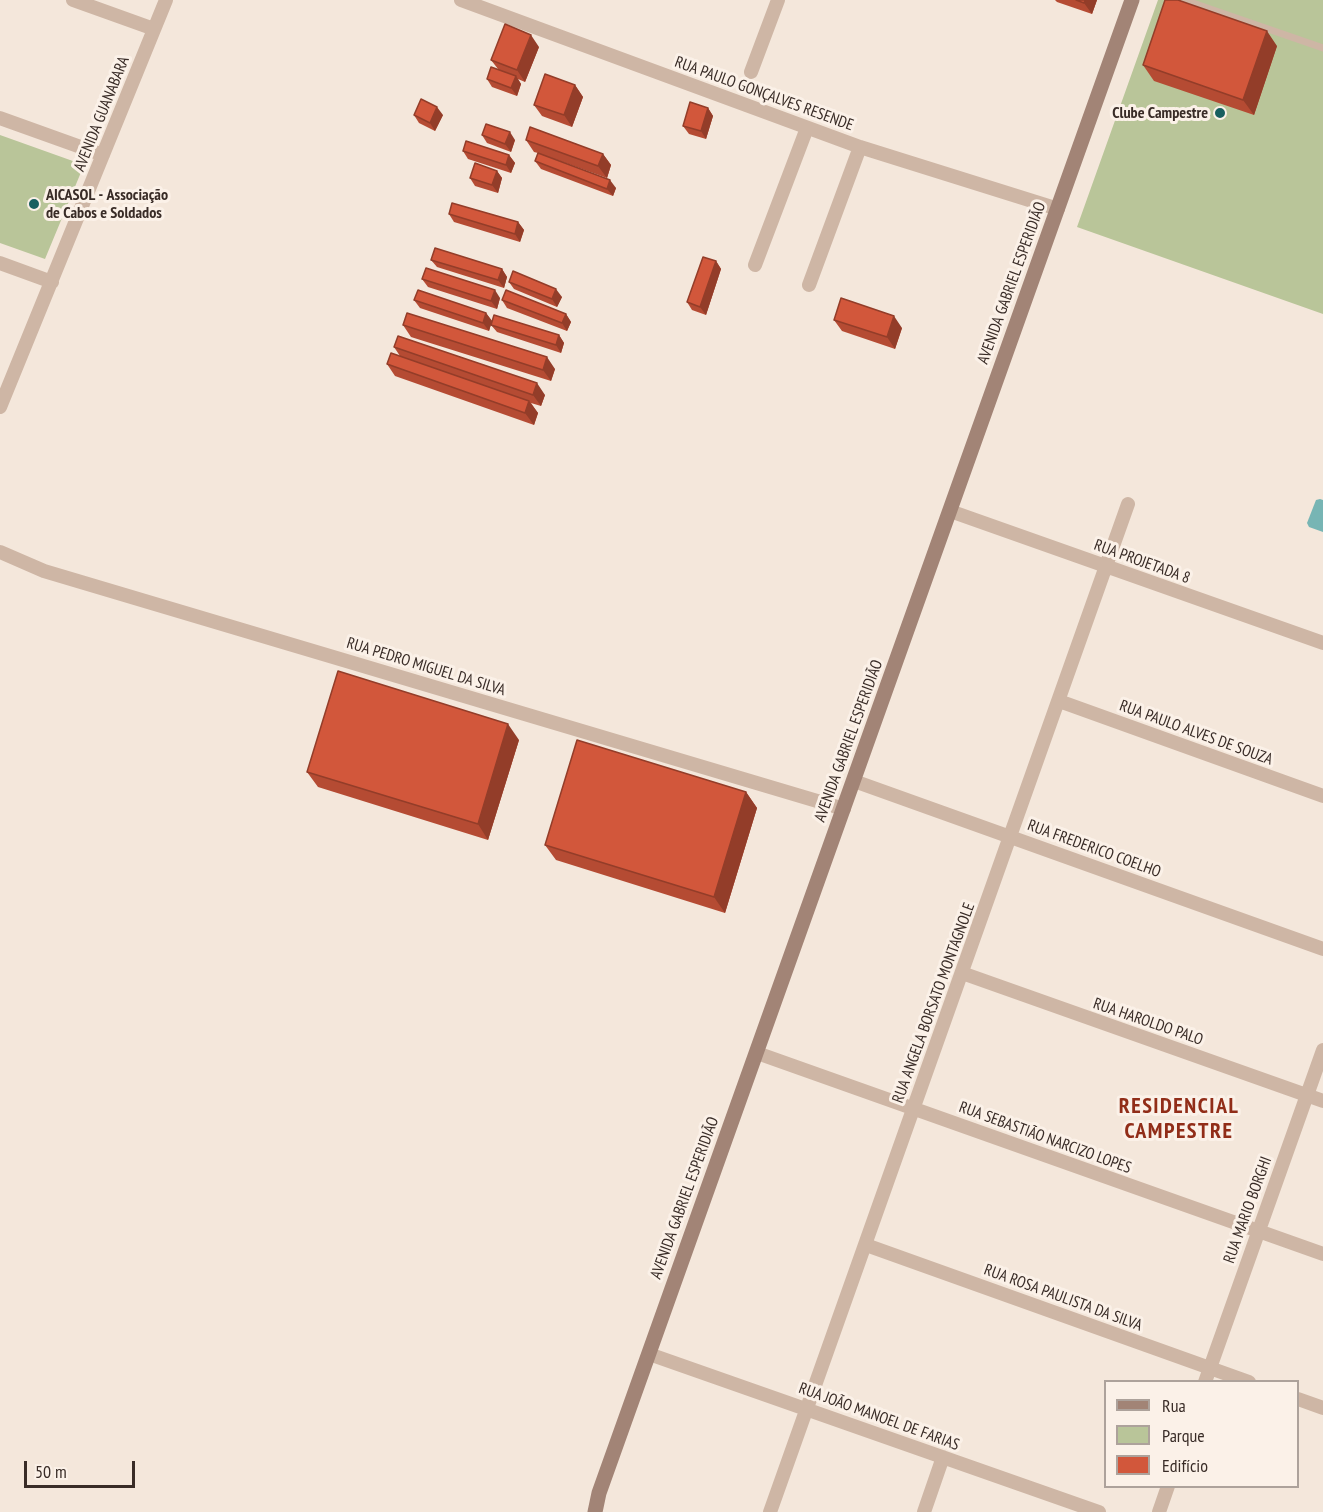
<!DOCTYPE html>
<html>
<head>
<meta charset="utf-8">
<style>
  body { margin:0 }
  #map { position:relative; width:1323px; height:1512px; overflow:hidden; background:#f4e7db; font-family:"PT Sans Narrow",sans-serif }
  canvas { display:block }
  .legend { position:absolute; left:1104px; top:1380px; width:195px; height:108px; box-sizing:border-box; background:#fbf1e8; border:2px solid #ada29b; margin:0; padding:8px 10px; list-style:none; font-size:18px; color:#392c27 }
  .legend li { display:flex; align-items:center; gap:12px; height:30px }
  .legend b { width:30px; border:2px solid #ada29b }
  .scale { position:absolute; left:24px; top:1461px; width:111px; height:27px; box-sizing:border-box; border:3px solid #392c27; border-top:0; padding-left:8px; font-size:18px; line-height:21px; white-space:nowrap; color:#392c27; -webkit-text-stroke:4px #fbf1e8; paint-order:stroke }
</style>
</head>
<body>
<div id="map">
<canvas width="1323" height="1512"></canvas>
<ul class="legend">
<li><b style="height:8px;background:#a28476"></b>Rua</li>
<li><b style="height:16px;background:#b9c599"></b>Parque</li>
<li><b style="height:16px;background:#d2573b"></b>Edifício</li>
</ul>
<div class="scale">50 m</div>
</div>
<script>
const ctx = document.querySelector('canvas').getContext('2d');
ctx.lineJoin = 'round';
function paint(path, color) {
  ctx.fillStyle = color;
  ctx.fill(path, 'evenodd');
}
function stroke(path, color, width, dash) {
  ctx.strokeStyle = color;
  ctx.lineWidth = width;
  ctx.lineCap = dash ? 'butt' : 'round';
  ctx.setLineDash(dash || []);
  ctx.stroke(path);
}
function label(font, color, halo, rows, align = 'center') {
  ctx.font = font + ' "PT Sans Narrow",sans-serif';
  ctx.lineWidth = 6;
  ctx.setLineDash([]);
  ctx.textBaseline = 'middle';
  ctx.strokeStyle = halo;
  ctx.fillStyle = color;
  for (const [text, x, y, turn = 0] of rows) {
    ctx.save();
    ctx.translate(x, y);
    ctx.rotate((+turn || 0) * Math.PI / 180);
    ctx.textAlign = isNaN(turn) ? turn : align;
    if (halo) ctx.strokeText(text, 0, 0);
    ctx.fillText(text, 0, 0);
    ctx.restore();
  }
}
paint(new Path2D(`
  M1158,0H1323V314L1077,227Z
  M0,135L84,165L45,259L0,243Z`), '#b9c599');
paint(new Path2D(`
  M1320,499L1323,500V532L1309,527L1307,523L1316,500Z`), '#77b5b4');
stroke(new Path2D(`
  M1184,0L1323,48`), '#ceb6a5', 7);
stroke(new Path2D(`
  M73,0L154,29
  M461,0L860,147L1058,209
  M751,72L778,0
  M0,118L103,155
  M0,263L52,282
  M755,265L807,128
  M809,285L860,147
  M0,407L166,0
  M950,511L1323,643
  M0,552L44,571L844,809
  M1059,701L1323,796
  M854,781L1323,949
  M962,973L1323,1101
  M757,1053L1323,1254
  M866,1245L1249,1382
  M649,1354L1099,1512
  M1205,1382L1323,1050
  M1298,1399L1323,1408
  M770,1512L1128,504
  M924,1512L943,1457
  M1159,1512L1168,1486`), '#ceb6a5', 14);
stroke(new Path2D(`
  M595,1512L599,1493L1132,0`), '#a28476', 15);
paint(new Path2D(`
  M1055,0H1097L1092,14L1057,2Z
  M1277,46L1254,115L1154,81L1143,65Z
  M539,47L525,82L518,79L521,84L517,96L492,87L487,79L498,69L491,60Z
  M575,85L583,97L572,127L542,116L534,105Z
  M708,108L713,116L706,139L689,134L683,126Z
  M414,115H443L435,131L419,123Z
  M482,135L515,140L511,152L487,143Z
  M526,140L603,154L611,165L607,178L546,156L616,188L613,196L541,169L535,161L538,153L534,152Z
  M463,151L509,155L515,163L511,173L468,159Z
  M497,171L502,178L498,193L475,186L470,178Z
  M449,214L518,222L524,230L520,242L454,222Z
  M431,260L502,269L507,277L504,288L437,267Z
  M716,261L721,269L706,315L692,310L687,302Z
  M422,279L500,298L497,309L428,287Z
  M509,282L562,297L557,307L514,289Z
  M414,300L486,313L492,321L489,331L420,308Z
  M502,300L566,314L571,322L567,331L507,308Z
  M834,320L902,328L895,349L842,331Z
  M403,325L555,369L551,381L411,337Z
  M491,325L559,335L564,343L561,353L497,332Z
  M394,347L545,395L541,406L531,403L538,413L534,425L395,376L387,364L400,356Z
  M519,740L488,840L318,787L307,772Z
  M746,792L757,808L725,913L556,860L545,845Z`), '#b54b33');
paint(new Path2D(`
  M1085,0H1097L1092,14L1084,3Z
  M1267,31L1277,46L1254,115L1243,100Z
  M531,35L539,47L525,82L517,70Z
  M516,76L521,84L517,96L511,88Z
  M575,85L583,97L572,127L564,115Z
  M437,107L443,115L435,131L430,123Z
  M708,108L713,116L706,139L701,131Z
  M510,132L515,140L511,152L505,144Z
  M603,154L611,165L607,178L598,166Z
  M509,155L515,163L511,173L506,165Z
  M497,171L502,178L498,193L492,185Z
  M610,180L616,188L613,196L607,189Z
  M518,222L524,230L520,242L515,234Z
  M716,261L721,269L706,315L700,307Z
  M502,269L507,277L504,288L498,280Z
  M556,289L562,297L557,307L552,299Z
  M495,290L500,298L497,309L491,301Z
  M486,313L492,321L489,331L483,323Z
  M566,314L571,322L567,331L562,323Z
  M894,316L902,328L895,349L887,337Z
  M559,335L564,343L561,353L556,345Z
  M547,357L555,369L551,381L543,370Z
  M537,383L545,395L541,406L533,395Z
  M529,401L538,413L534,425L525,413Z
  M508,724L519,740L488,840L478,824Z
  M746,792L757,808L725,913L714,897Z`), '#933d29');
const building = new Path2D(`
  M1076,0H1085L1084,3Z
  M1165,0H1178L1267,31L1243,100L1143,65Z
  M505,24L531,35L517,70L491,60Z
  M491,67L516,76L511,88L487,79Z
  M545,74L575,85L564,115L534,105Z
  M421,99L437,107L430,123L414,115Z
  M690,102L708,108L701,131L683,126Z
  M486,124L510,132L505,144L482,135Z
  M530,127L603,154L598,166L526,140Z
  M466,141L509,155L506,165L463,151Z
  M538,153L610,180L607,189L535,161Z
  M475,163L497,171L492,185L470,178Z
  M452,203L518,222L515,234L449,214Z
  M435,248L502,269L498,280L431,260Z
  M703,257L716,261L700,307L687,302Z
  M426,268L495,290L491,301L422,279Z
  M513,271L556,289L552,299L509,282Z
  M418,290L486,313L483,323L414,300Z
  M506,290L566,314L562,323L502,300Z
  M841,298L894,316L887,337L834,320Z
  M407,313L547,357L543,370L403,325Z
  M494,315L559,335L556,345L491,325Z
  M398,336L537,383L533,395L394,347Z
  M391,353L529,401L525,413L387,364Z
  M338,671L508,724L478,824L307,772Z
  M577,740L746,792L714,897L545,845Z`);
paint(building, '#d2573b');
stroke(building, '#933d29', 1.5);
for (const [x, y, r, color] of [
  [1220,113,6,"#185f5f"],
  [34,204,6,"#185f5f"]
]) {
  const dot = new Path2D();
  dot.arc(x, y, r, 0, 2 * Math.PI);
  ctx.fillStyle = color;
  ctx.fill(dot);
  stroke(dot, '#fbf1e8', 2);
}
label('16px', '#392c27', '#fbf1e8', [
  ["RUA PAULO GONÇALVES RESENDE",764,94,20],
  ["AVENIDA GUANABARA",102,114,-68],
  ["AVENIDA GABRIEL ESPERIDIÃO",1012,283,-70],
  ["RUA PROJETADA 8",1142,562,20],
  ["RUA PEDRO MIGUEL DA SILVA",426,667,17],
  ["RUA PAULO ALVES DE SOUZA",1196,733,20],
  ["AVENIDA GABRIEL ESPERIDIÃO",849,741,-70],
  ["RUA FREDERICO COELHO",1094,849,20],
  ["RUA ANGELA BORSATO MONTAGNOLE",934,1003,-70],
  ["RUA HAROLDO PALO",1148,1022,19],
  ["RUA SEBASTIÃO NARCIZO LOPES",1045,1138,20],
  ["AVENIDA GABRIEL ESPERIDIÃO",685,1198,-70],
  ["RUA MARIO BORGHI",1248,1210,-70],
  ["RUA ROSA PAULISTA DA SILVA",1063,1298,20],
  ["RUA JOÃO MANOEL DE FARIAS",879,1417,20]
]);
label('bold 16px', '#392c27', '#fbf1e8', [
  ["Clube Campestre",1208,113],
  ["AICASOL - Associação",46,195,"left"],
  ["de Cabos e Soldados",46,213,"left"]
], 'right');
ctx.letterSpacing = '1.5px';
label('bold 22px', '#912d18', '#fbf1e8', [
  ["RESIDENCIAL",1179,1107],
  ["CAMPESTRE",1179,1132]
]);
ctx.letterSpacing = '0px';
</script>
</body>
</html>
